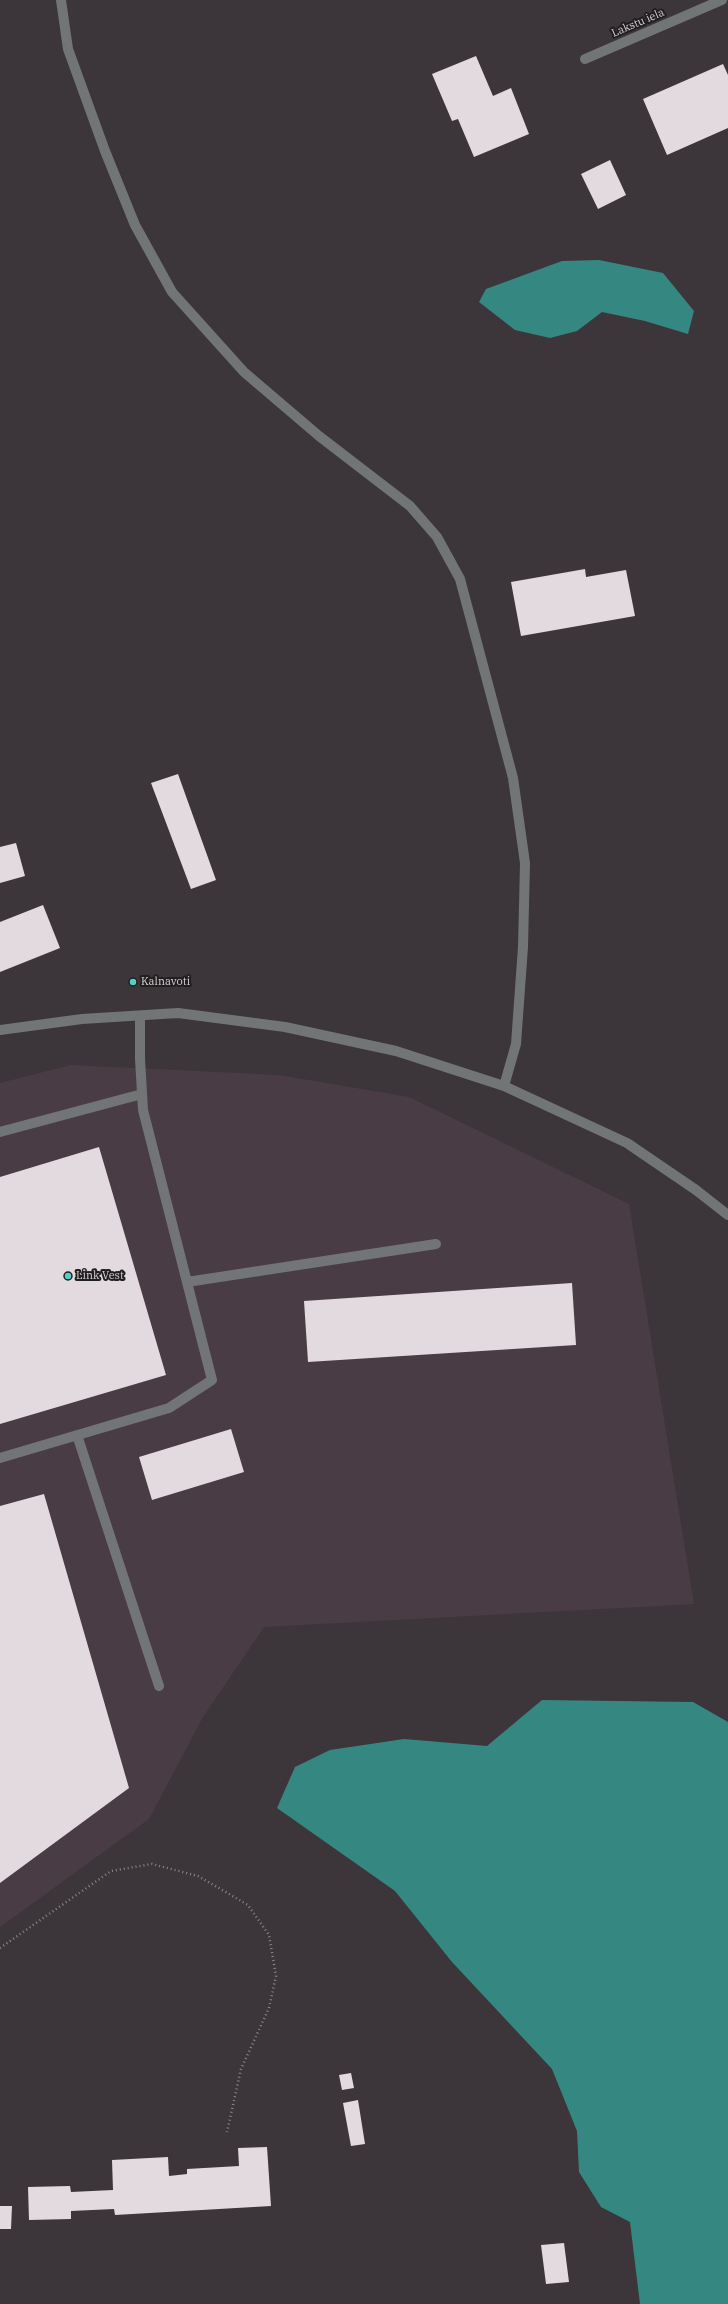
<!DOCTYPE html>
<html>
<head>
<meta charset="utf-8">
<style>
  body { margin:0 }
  canvas { display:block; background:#3c3539 }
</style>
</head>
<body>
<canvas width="728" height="2304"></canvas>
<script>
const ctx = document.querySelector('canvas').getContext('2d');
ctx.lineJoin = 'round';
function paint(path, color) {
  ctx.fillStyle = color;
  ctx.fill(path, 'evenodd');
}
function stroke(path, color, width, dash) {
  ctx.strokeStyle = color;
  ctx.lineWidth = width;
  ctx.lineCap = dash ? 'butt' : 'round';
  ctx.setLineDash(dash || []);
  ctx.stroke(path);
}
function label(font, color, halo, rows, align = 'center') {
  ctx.font = font + ' "IBM Plex Serif",serif';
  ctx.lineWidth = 4;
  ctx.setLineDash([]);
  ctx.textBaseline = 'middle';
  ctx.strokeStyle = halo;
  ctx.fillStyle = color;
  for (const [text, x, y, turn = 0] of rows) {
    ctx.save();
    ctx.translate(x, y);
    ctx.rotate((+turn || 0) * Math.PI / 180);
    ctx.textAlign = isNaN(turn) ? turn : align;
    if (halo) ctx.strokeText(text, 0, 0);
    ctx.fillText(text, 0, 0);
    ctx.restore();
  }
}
paint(new Path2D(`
  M71,1065L279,1075L409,1097L629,1204L694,1604L264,1627L203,1717L149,1819L0,1927V1083Z`), '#493c45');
paint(new Path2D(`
  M599,260L663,273L694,311L688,334L645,321L602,312L577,331L550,338L515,330L479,302L486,289L562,261Z
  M542,1700L693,1702L728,1722V2304H640L630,2222L601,2207L579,2172L577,2131L552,2069L452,1962L395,1891L277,1808L295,1767L330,1750L404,1739L487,1746Z`), '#348881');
paint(new Path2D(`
  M476,56L493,96L511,88L529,134L474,157L458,119L452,121L432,74Z
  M723,64L728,75V128L667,155L643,99Z
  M610,160L626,195L598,209L581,174Z
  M585,569L586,577L626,570L635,616L521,636L511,582Z
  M178,774L216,880L191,889L151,783Z
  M16,843L25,876L0,883V847Z
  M43,905L60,948L0,972V922Z
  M99,1147L166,1375L0,1424V1177Z
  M572,1283L576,1345L308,1362L304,1301Z
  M231,1429L244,1472L152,1500L139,1457Z
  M44,1494L129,1788L0,1883V1506Z
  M351,2073L354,2088L342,2090L339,2075Z
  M358,2100L365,2144L351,2146L343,2103Z
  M267,2147L271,2206L115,2215L114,2209L71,2211V2219L29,2220L28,2187L70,2186L71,2192L113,2190L112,2160L168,2157L169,2176L187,2174V2169L239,2166L238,2148Z
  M0,2206H12L11,2229H0Z
  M564,2243L569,2282L546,2284L541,2245Z`), '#e3dadf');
stroke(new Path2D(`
  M0,1948L111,1871L152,1864L198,1876L248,1905L269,1935L276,1976L269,2008L241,2069L227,2132`), '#8c868a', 2.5, [1, 3]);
stroke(new Path2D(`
  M61,0L68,49L105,151L135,225L172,292L244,372L319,436L410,506L437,537L460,579L513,778L525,863L523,947L516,1044L504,1086
  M585,59L722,0
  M0,1030L82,1019L178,1013L285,1027L396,1051L504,1086L627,1143L696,1190L728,1215
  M0,1132L142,1094
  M187,1282L436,1244
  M77,1435L159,1686
  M0,1458L169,1408L212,1380L143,1110L140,1059V1016`), '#717575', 10);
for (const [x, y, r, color] of [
  [133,982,4,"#56cec3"],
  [68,1276,4,"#56cec3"]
]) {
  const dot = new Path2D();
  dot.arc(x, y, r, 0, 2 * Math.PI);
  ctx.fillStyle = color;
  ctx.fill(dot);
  stroke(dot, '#211e20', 1.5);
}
label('11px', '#d7d2d5', '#211e20', [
  ["Lakstu iela",638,23,-23]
]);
label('11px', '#d7d2d5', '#211e20', [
  ["Kalnavoti",141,982],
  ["Link Vest",76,1276]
], 'left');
</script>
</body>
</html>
